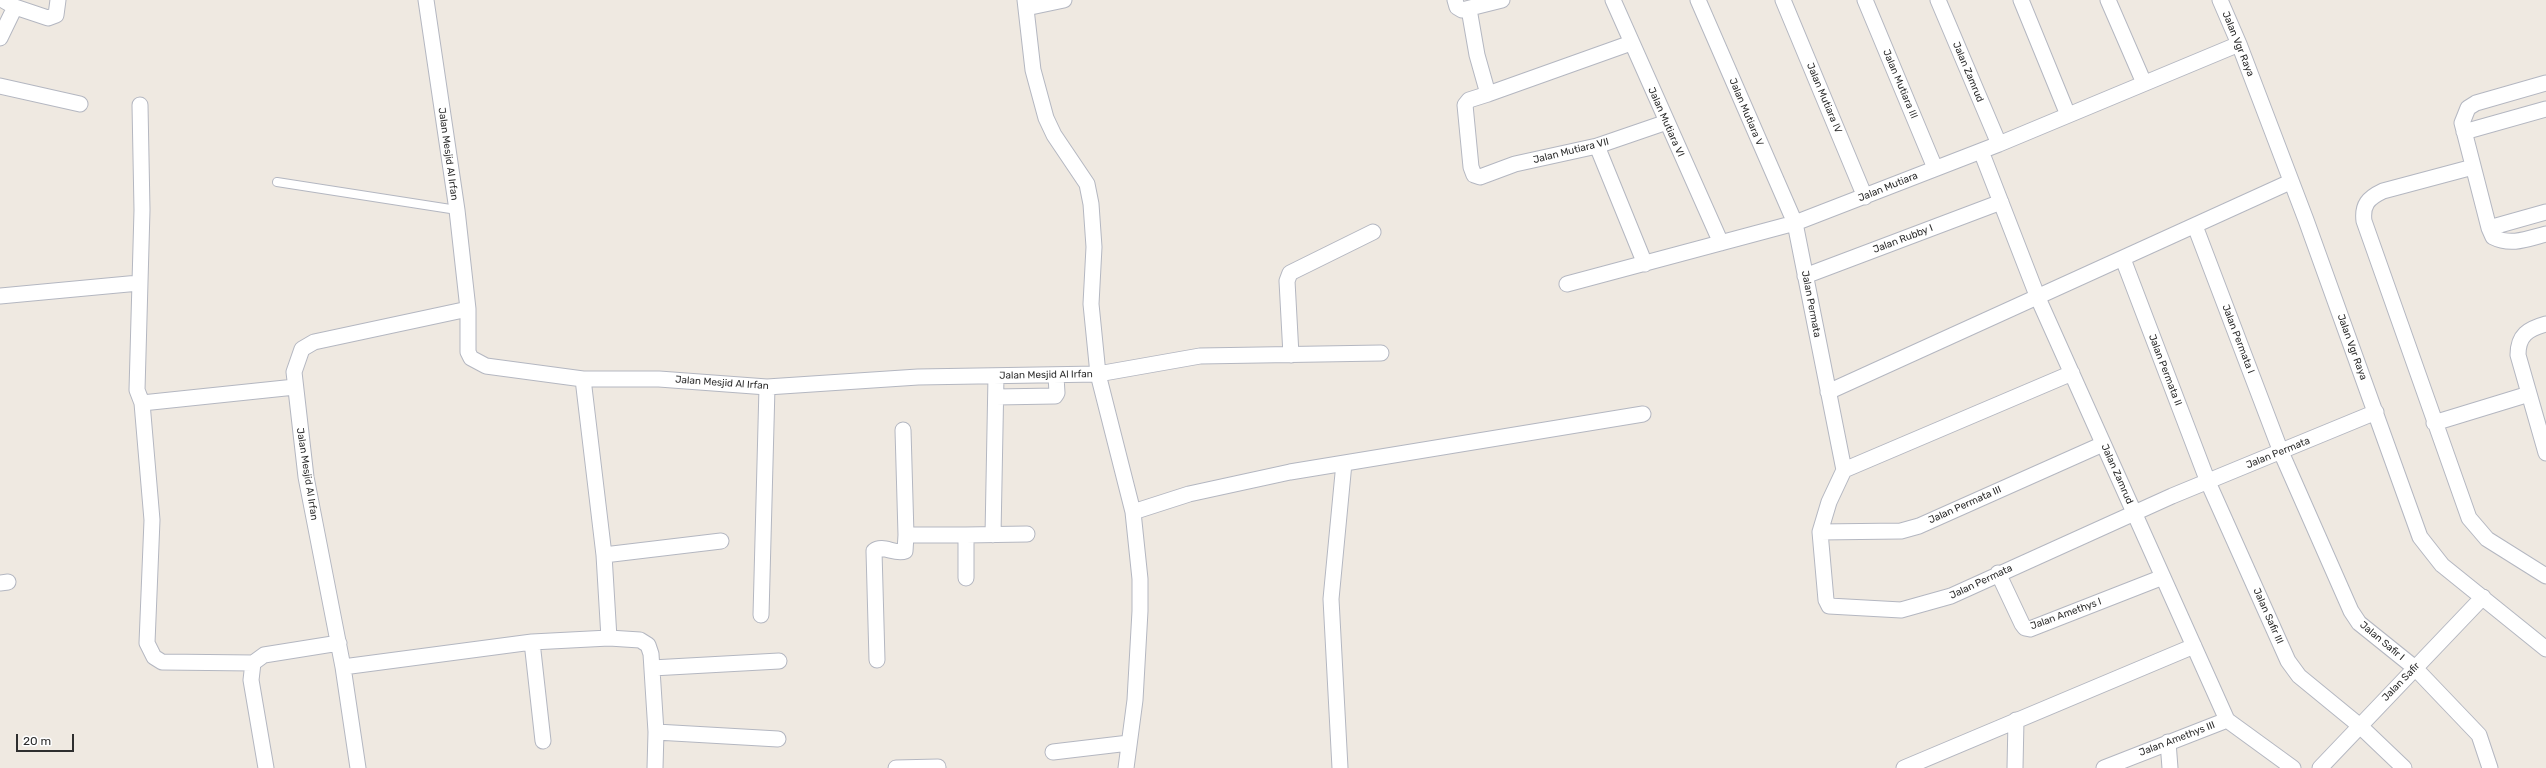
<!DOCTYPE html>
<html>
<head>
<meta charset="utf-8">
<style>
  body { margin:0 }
  #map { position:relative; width:2546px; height:768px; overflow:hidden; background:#efe9e1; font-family:Rubik,sans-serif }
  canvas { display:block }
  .scale { position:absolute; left:16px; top:734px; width:58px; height:18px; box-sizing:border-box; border:2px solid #2e2e2e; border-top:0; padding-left:5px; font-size:12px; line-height:14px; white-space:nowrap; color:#2e2e2e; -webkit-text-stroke:3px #fff; paint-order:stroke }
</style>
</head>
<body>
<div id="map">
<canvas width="2546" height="768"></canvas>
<div class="scale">20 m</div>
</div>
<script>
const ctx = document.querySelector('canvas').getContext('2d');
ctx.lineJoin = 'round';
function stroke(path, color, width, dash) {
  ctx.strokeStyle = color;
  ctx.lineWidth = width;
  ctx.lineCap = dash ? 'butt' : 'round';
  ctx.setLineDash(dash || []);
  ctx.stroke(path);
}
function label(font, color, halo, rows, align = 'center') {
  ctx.font = font + ' Rubik,sans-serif';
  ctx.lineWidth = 3;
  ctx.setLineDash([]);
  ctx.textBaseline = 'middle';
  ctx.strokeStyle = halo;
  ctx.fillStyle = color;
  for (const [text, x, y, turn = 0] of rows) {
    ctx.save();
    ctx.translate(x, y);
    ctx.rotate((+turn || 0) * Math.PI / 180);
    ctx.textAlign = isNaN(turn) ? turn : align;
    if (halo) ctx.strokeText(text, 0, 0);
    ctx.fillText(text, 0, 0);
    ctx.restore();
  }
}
const lane = new Path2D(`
  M277,182L457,210`);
const street = new Path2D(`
  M3,0L15,7L48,18L56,15L58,0
  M1025,0L1033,70L1046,118L1054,135L1087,184L1091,204L1094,247L1091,304L1098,374L1133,512L1140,579V611L1135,700L1126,768
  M1455,0L1457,7L1462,10L1502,0
  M1613,0L1721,243
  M1698,0L1795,223L1844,470L1829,502L1820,532L1826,600L1829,606L1901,610L1951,596L2172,496L2376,412
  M1783,0L1865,197
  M1865,0L1935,168
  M1938,0L1999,144
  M2021,0L2068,115
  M2108,0L2144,83
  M2220,0L2239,44L2306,220L2420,537L2442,565L2546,649
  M1026,8L1064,0
  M1469,9L1477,55L1488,94L1631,43
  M0,38L15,7
  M2546,83L2476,103L2468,108L2462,123L2489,228L2546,212
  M0,86L80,104
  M1488,94L1469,100L1465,105L1471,167L1474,175L1480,177L1515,164L1597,146L1667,122
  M140,105L142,210L137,390L142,403L295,387
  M2464,132L2546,109
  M1597,146L1645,264
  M1981,151L2038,298L2227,720L2293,768
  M2473,167L2383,191C2368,198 2362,205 2364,221L2469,518L2487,539L2546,576
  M2195,226L2281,452L2351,611L2359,623L2415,668L2479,735L2490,768
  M2489,228L2493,237C2511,246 2527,239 2546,234
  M2123,259L2208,482L2288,661L2299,676L2360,726L2404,768
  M1805,276L2001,202
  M1567,284L1795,223L1999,144L2239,44
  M0,296L139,283
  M468,309V352L471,358L486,366L583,379H659L767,387L918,377L1098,374L1200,356L1381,353
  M2546,324C2528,329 2518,335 2518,355L2546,453
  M1291,355L1287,281L1290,273L1373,232
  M583,379L604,555L609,638L640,640L648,645L651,654L656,732L655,768
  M1828,392L2290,182
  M996,397L1055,396L1057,393L1056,376
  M142,403L152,520L147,643L154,657L162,662L253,663
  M2434,423L2529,394
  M903,430L906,535H966
  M1844,470L2072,373
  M1133,512L1189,494L1290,472L1643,414
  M1820,532L1901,531L1919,526L2103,444
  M993,535L996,376
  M604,555L721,541
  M1998,573L2022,624L2025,628L2030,629L2163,577
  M966,578V535L1027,534
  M0,583L8,582
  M761,615L767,387
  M532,642L543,741
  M877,660L874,551C883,544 895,555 905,551L906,535
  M343,667L532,642L609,638
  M652,668L779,661
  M656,732L778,739
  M2168,742L2170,768
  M1053,752L1129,743
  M266,768L251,680L253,663L264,655L339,643
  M358,768L343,667L306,477L294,372L302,349L314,342L468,309L457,210L426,0
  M896,768L938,767
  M1340,768L1331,599L1344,463
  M1904,768L2194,646
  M2015,768L2016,720
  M2104,768L2227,720
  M2320,768L2483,597`);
stroke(lane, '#b4b7c1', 10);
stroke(street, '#b4b7c1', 17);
stroke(lane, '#fff', 8);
stroke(street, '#fff', 15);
label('10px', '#2e2e2e', '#fff', [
  ["Jalan Vgr Raya",2238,44,68],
  ["Jalan Zamrud",1968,72,67],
  ["Jalan Mutiara III",1900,84,67],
  ["Jalan Mutiara IV",1824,98,67],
  ["Jalan Mutiara V",1746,112,67],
  ["Jalan Mutiara VI",1666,122,66],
  ["Jalan Mutiara VII",1571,151,-14],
  ["Jalan Mesjid Al Irfan",448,154,82],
  ["Jalan Mutiara",1888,187,-22],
  ["Jalan Rubby I",1903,239,-21],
  ["Jalan Permata",1811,304,79],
  ["Jalan Permata I",2238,339,69],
  ["Jalan Vgr Raya",2352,347,70],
  ["Jalan Permata II",2165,370,69],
  ["Jalan Mesjid Al Irfan",1046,375,-1],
  ["Jalan Mesjid Al Irfan",722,383,4],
  ["Jalan Permata",2278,453,-22],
  ["Jalan Mesjid Al Irfan",307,474,81],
  ["Jalan Zamrud",2117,474,66],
  ["Jalan Permata III",1965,505,-24],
  ["Jalan Permata",1981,582,-25],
  ["Jalan Amethys I",2066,614,-20],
  ["Jalan Safir III",2268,616,66],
  ["Jalan Safir I",2382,641,40],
  ["Jalan Safir",2401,682,-46],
  ["Jalan Amethys III",2177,739,-21]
]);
</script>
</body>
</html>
